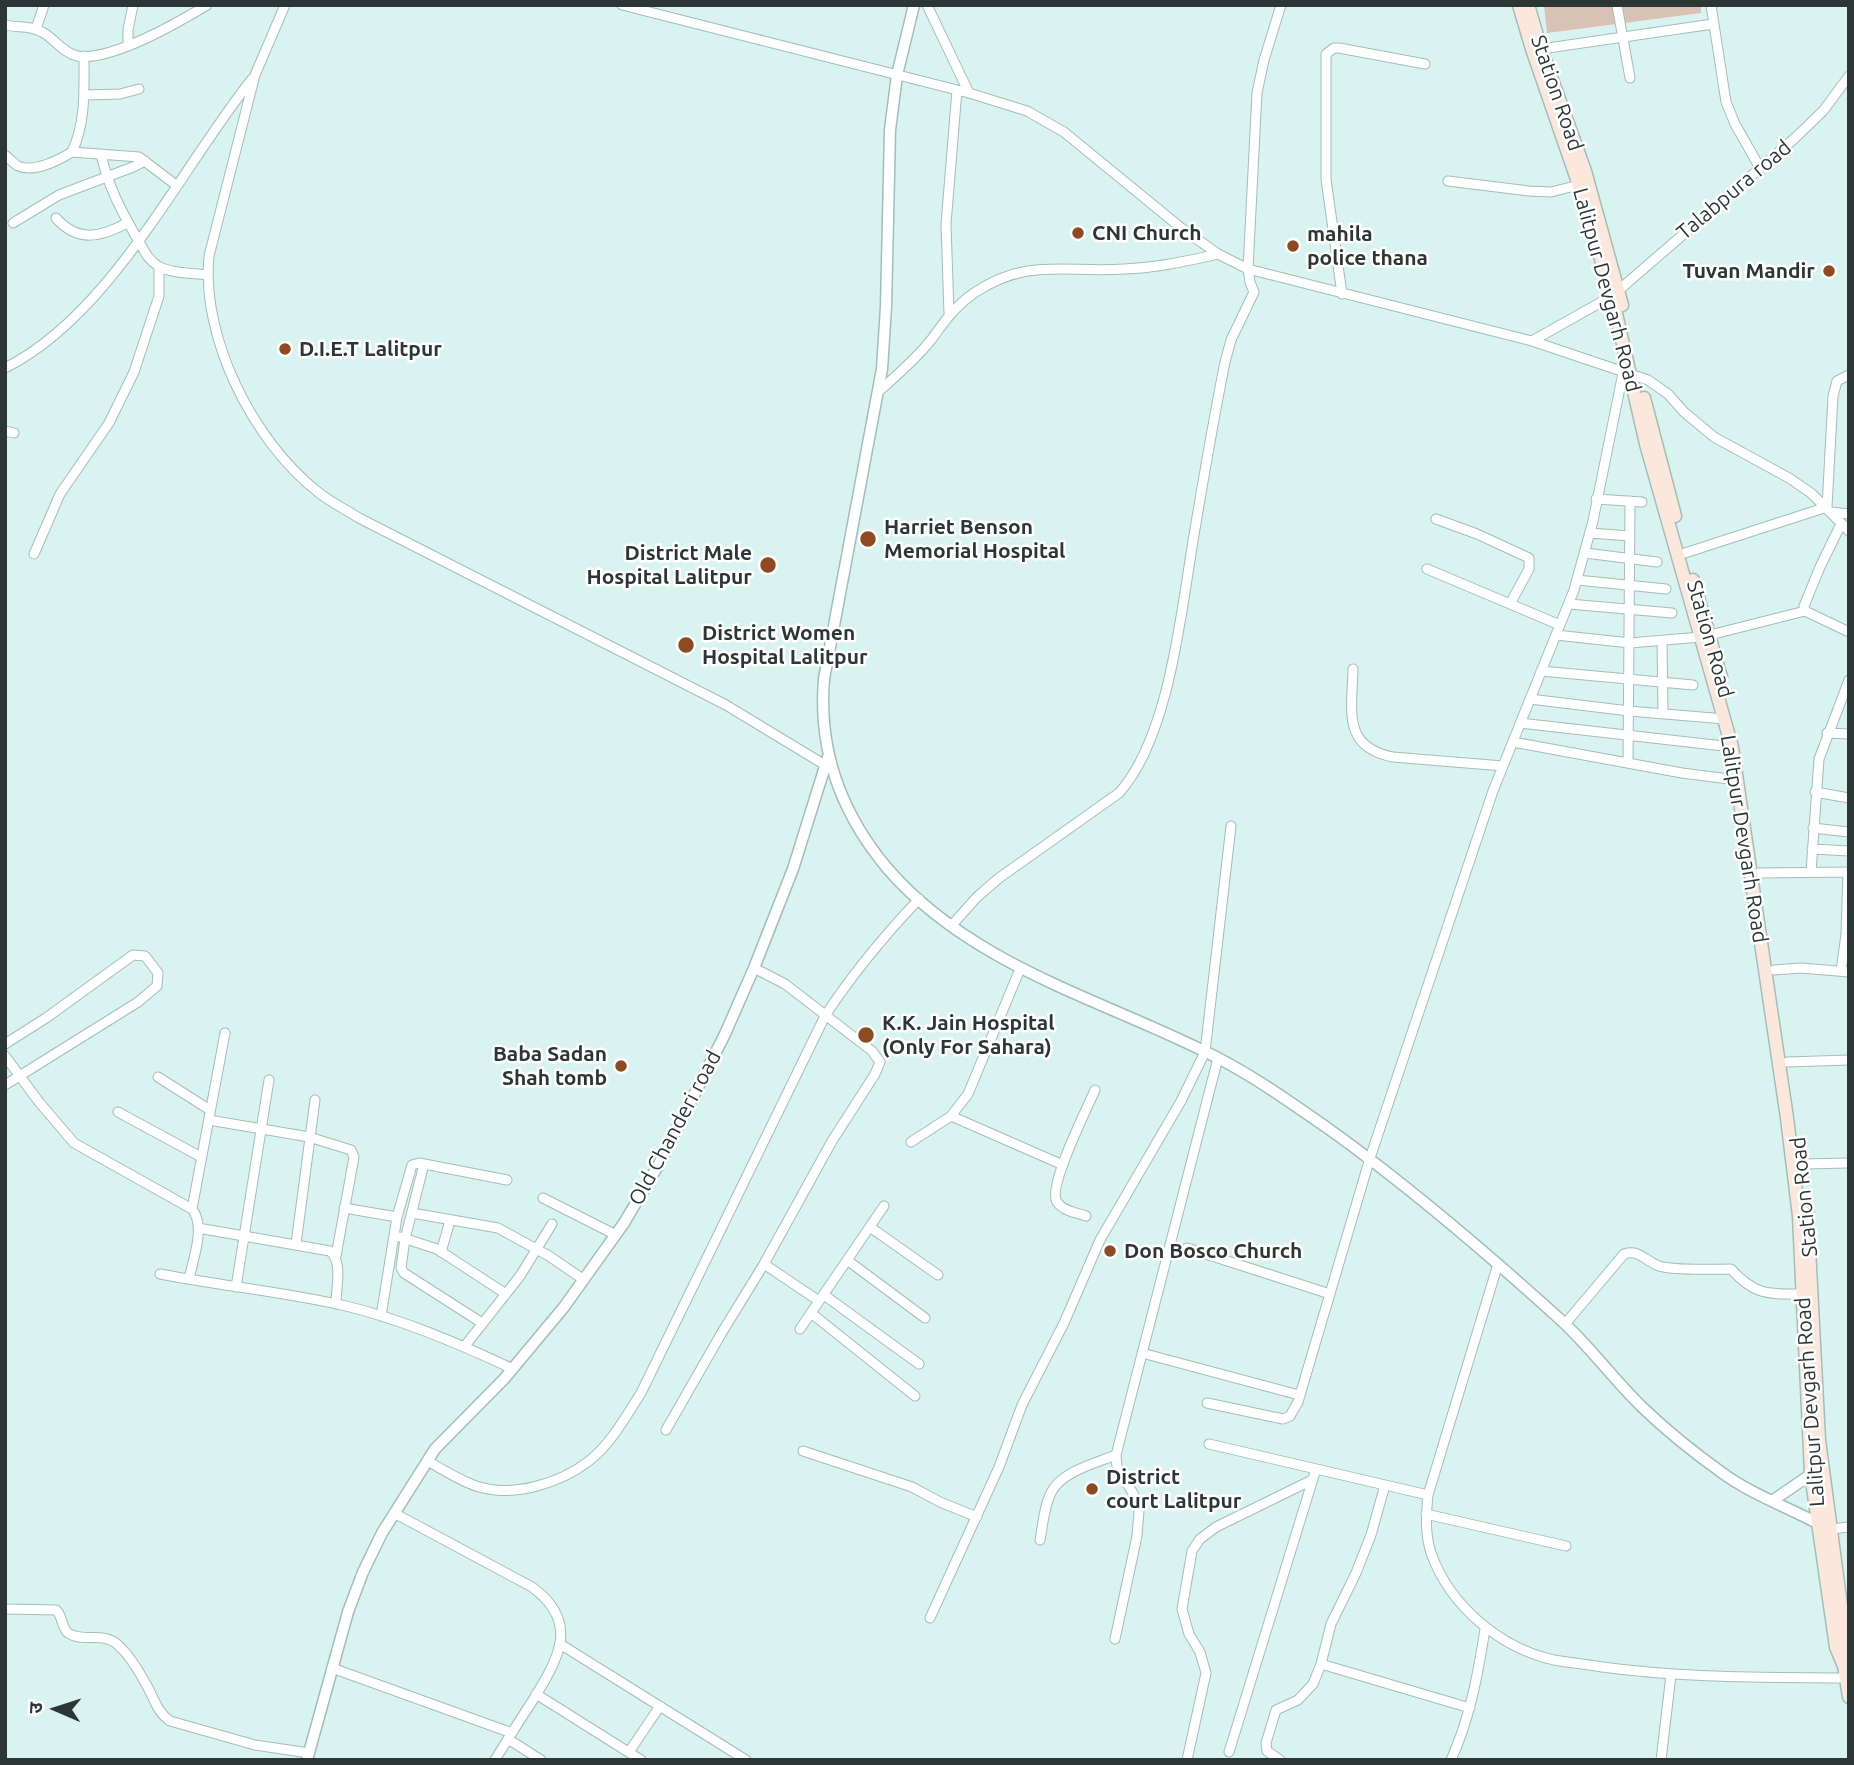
<!DOCTYPE html>
<html>
<head>
<meta charset="utf-8">
<style>
  body { margin:0 }
  #map { position:relative; width:1854px; height:1765px; overflow:hidden; background:#d9f4f0; font-family:Ubuntu,"Noto Sans Devanagari",sans-serif }
  canvas { display:block }
  .frame { position:absolute; inset:0; border:7px solid #2c3735; pointer-events:none }
  .north { position:absolute; left:21px; top:1674px; width:70px; height:70px; -webkit-text-stroke:5px #fff; paint-order:stroke; rotate:273deg; font-size:19px; font-weight:700; line-height:28px; text-align:center; color:#2c3735 }
  .north::after { content:''; display:block; margin:auto; width:24px; height:32px; background:#2c3735; clip-path:polygon(50% 0,100% 100%,50% 72%,0 100%) }
</style>
</head>
<body>
<div id="map">
<canvas width="1854" height="1765"></canvas>
<div class="frame"></div>
<div class="north">उ</div>
</div>
<script>
const ctx = document.querySelector('canvas').getContext('2d');
ctx.lineJoin = 'round';
function paint(path, color) {
  ctx.fillStyle = color;
  ctx.fill(path, 'evenodd');
}
function stroke(path, color, width, dash) {
  ctx.strokeStyle = color;
  ctx.lineWidth = width;
  ctx.lineCap = dash ? 'butt' : 'round';
  ctx.setLineDash(dash || []);
  ctx.stroke(path);
}
function label(font, color, halo, rows, align = 'center') {
  ctx.font = font + ' Ubuntu,sans-serif';
  ctx.lineWidth = 5;
  ctx.setLineDash([]);
  ctx.textBaseline = 'middle';
  ctx.strokeStyle = halo;
  ctx.fillStyle = color;
  for (const [text, x, y, turn = 0] of rows) {
    ctx.save();
    ctx.translate(x, y);
    ctx.rotate((+turn || 0) * Math.PI / 180);
    ctx.textAlign = isNaN(turn) ? turn : align;
    if (halo) ctx.strokeText(text, 0, 0);
    ctx.fillText(text, 0, 0);
    ctx.restore();
  }
}
paint(new Path2D(`
  M862,530L877,533L874,548L859,545Z`), '#c5eae4');
paint(new Path2D(`
  M1544,5H1701V13L1547,33Z`), '#d9c1b5');
const minor = new Path2D(`
  M285,5L255,75L209,256C201,338 253,441 318,492C330,502 345,509 359,518L726,705L825,765
  M622,5L969,93L1027,111L1064,132L1180,227L1218,254L1248,269L1532,341L1648,380L1668,394L1684,412L1714,437L1789,478L1811,493L1849,531
  M927,5L969,93
  M1617,5L1630,78
  M1711,5L1726,102L1735,124L1760,168
  M5,25C18,28 30,25 42,32C54,38 63,53 77,56C110,62 179,22 207,5
  M36,29L44,5
  M128,45V30L133,5
  M1541,49L1713,24
  M84,95L120,94L139,89
  M72,152L139,157L176,185
  M101,154C108,187 122,212 138,240C144,250 148,260 158,266C173,274 192,273 207,275
  M5,155C9,158 14,164 18,166C34,173 59,160 72,152C86,122 84,89 84,56
  M1448,181L1529,191L1551,192L1579,185
  M56,218C78,243 101,237 127,223
  M13,223L59,195L133,167L145,161
  M1342,294L1326,179V54L1334,48H1339L1425,64
  M949,313L946,224L957,90
  M1532,341L1612,296L1795,138L1823,111L1849,76
  M5,368C111,315 179,171 252,79
  M878,392C897,375 916,359 931,340C946,320 953,308 974,293C1028,257 1065,273 1124,269C1156,268 1187,261 1218,254
  M5,431L14,433
  M1596,499L1642,502
  M1831,512L1849,514
  M1436,519L1477,534L1529,558V569L1510,604
  M1841,524L1820,567L1804,606L1805,611L1849,632
  M1590,533L1630,536
  M1585,553L1657,562
  M1685,553L1827,507L1833,396L1837,381L1849,375
  M34,554L60,494L109,423L134,372L159,296V267
  M1427,569L1560,625
  M1577,580L1666,589
  M1569,604L1672,613
  M1556,635L1630,643L1701,637
  M1710,635L1805,611
  M1662,641L1663,714
  M1353,669C1352,711 1342,747 1393,757L1503,766
  M1541,671L1693,685
  M1530,699L1629,711L1725,719
  M1520,723L1732,747
  M1827,733L1849,734
  M1513,742L1682,773L1737,780
  M1628,763L1630,501
  M1815,792L1849,798
  M1813,828L1849,832
  M1812,849L1849,851
  M1811,872L1819,759L1849,680
  M1759,873L1849,872
  M952,925L977,897L999,878L1119,793C1169,738 1181,613 1193,541C1203,481 1213,422 1225,362L1231,340L1254,292L1250,282L1248,269L1257,93L1264,60L1281,5
  M1774,970L1801,968L1849,972
  M1841,971L1846,934L1848,872
  M5,1044L46,1018L133,955L145,956L158,973L157,986L138,1002L5,1085
  M5,1056L39,1102L74,1143L192,1209C206,1226 193,1259 189,1279
  M1787,1062L1849,1060
  M158,1077L210,1110
  M118,1112L201,1157
  M951,1116L1063,1165
  M209,1120L309,1137L351,1150L354,1157L336,1256
  M911,1142L951,1116L968,1094L1020,969
  M424,1164L405,1239L401,1268L404,1273L482,1323
  M1801,1164L1849,1163
  M543,1198L616,1235
  M344,1208L397,1217
  M192,1209L225,1033
  M412,1213L498,1228L549,1256L584,1280
  M1086,1216C1077,1213 1063,1211 1057,1202C1047,1187 1087,1109 1095,1090
  M870,1227L938,1275
  M198,1228L330,1251C343,1262 336,1287 336,1304
  M400,1237L437,1249L506,1294
  M296,1244L315,1100
  M1187,1248L1330,1294
  M441,1252L450,1221
  M847,1260L925,1318
  M764,1264L819,1301
  M1498,1264L1428,1495C1426,1515 1425,1534 1431,1553C1450,1606 1500,1648 1554,1660C1570,1663 1586,1664 1602,1667C1683,1678 1764,1677 1846,1678
  M160,1274C222,1286 285,1292 346,1306C404,1320 460,1344 513,1369
  M236,1287L269,1080
  M824,1295L919,1364
  M811,1313L915,1396
  M381,1316L397,1217L412,1165L419,1163L507,1180
  M1565,1324L1624,1254C1640,1249 1645,1261 1659,1266C1674,1271 1714,1269 1731,1269C1755,1296 1769,1294 1803,1294
  M800,1329L884,1206
  M464,1347L520,1276L552,1224
  M1142,1353L1299,1395
  M1207,1403L1283,1419L1290,1416L1298,1402L1370,1158L1493,791L1574,590L1593,521L1623,373
  M666,1430L721,1334L764,1264L832,1141L875,1074L880,1062L872,1051L785,984L754,968
  M1209,1444L1428,1495
  M803,1451L912,1487L940,1502L977,1517
  M428,1461C443,1470 459,1480 476,1486C512,1498 559,1484 589,1461C611,1444 626,1416 641,1393L825,1016C853,973 884,936 919,899
  M394,1513L532,1587C580,1622 559,1658 533,1700C520,1720 507,1740 495,1760
  M1426,1514L1566,1546
  M1830,1529L1849,1527
  M1040,1540C1043,1525 1044,1505 1052,1491C1063,1471 1096,1463 1116,1455
  M5,1609L56,1610C63,1616 61,1627 68,1633C83,1643 105,1631 119,1646C130,1656 140,1673 147,1686C155,1700 157,1712 170,1721L255,1745L309,1753
  M930,1618L999,1467L1022,1405L1064,1323L1100,1240L1181,1101L1205,1052L1231,826
  M1115,1639L1137,1536L1139,1511L1134,1495L1117,1467L1116,1455L1218,1058
  M560,1644L746,1760
  M1321,1664L1470,1708
  M332,1668L512,1733
  M536,1694L641,1760
  M508,1739L541,1760
  M629,1752L660,1706
  M1229,1752L1316,1469
  M1187,1760L1206,1673L1200,1652L1189,1634L1182,1609L1192,1551L1200,1539L1216,1527L1312,1480
  M1280,1760L1267,1751L1266,1743L1276,1710L1298,1700L1313,1684L1321,1664L1331,1624L1356,1573L1371,1535L1385,1485
  M1451,1760C1470,1718 1478,1674 1485,1629
  M1661,1760L1671,1675`);
const tertiary = new Path2D(`
  M914,5L897,75L890,130L886,307L882,369L824,679C818,751 841,813 887,868C972,967 1105,1000 1216,1057C1255,1077 1290,1102 1326,1127C1409,1186 1487,1253 1563,1322C1591,1348 1614,1380 1642,1407C1666,1430 1693,1452 1721,1472C1752,1495 1790,1508 1823,1526
  M1772,1501L1816,1471
  M307,1760L348,1612L363,1572L382,1533L435,1449L504,1379L564,1307L624,1223L659,1164L725,1034L754,968L793,869L828,757`);
const secondary = new Path2D(`
  M1519,5L1532,49L1579,185L1612,296L1646,444L1732,747L1787,1118L1799,1216L1811,1474L1836,1647L1844,1666L1849,1697
  M1528,5L1541,49L1585,171L1622,305
  M1644,398L1675,516
  M1693,580L1721,677
  M1807,1210L1819,1440L1846,1644L1844,1662`);
stroke(minor, '#a3bdb9', 11);
stroke(tertiary, '#a3bdb9', 13);
stroke(secondary, '#a3bdb9', 15);
stroke(minor, '#fff', 9);
stroke(tertiary, '#fff', 10);
stroke(secondary, '#fce7dd', 12);
for (const [x, y, r, color] of [
  [1078,233,7,"#8f4a22"],
  [1293,246,7,"#8f4a22"],
  [1829,271,7,"#8f4a22"],
  [285,349,7,"#8f4a22"],
  [868,539,9,"#8f4a22"],
  [768,565,9,"#8f4a22"],
  [686,645,9,"#8f4a22"],
  [866,1035,9,"#8f4a22"],
  [621,1066,7,"#8f4a22"],
  [1110,1251,7,"#8f4a22"],
  [1092,1489,7,"#8f4a22"]
]) {
  const dot = new Path2D();
  dot.arc(x, y, r, 0, 2 * Math.PI);
  ctx.fillStyle = color;
  ctx.fill(dot);
  stroke(dot, '#fff', 2.5);
}
label('21px', '#2c3735', '#fff', [
  ["Station Road",1557,93,71],
  ["Talabpura road",1734,190,-40],
  ["Lalitpur Devgarh Road",1607,290,75],
  ["Station Road",1710,639,74],
  ["Lalitpur Devgarh Road",1744,839,81],
  ["Old Chanderi road",675,1128,-62],
  ["Station Road",1804,1197,-96],
  ["Lalitpur Devgarh Road",1810,1402,-94]
]);
label('bold 21px', '#2c3735', '#fff', [
  ["CNI Church",1092,233],
  ["mahila",1307,234],
  ["police thana",1307,258],
  ["Tuvan Mandir",1815,271,"right"],
  ["D.I.E.T Lalitpur",299,349],
  ["Harriet Benson",884,527],
  ["Memorial Hospital",884,551],
  ["District Male",752,553,"right"],
  ["Hospital Lalitpur",752,577,"right"],
  ["District Women",702,633],
  ["Hospital Lalitpur",702,657],
  ["K.K. Jain Hospital",882,1023],
  ["(Only For Sahara)",882,1047],
  ["Baba Sadan",607,1054,"right"],
  ["Shah tomb",607,1078,"right"],
  ["Don Bosco Church",1124,1251],
  ["District",1106,1477],
  ["court Lalitpur",1106,1501]
], 'left');
</script>
</body>
</html>
